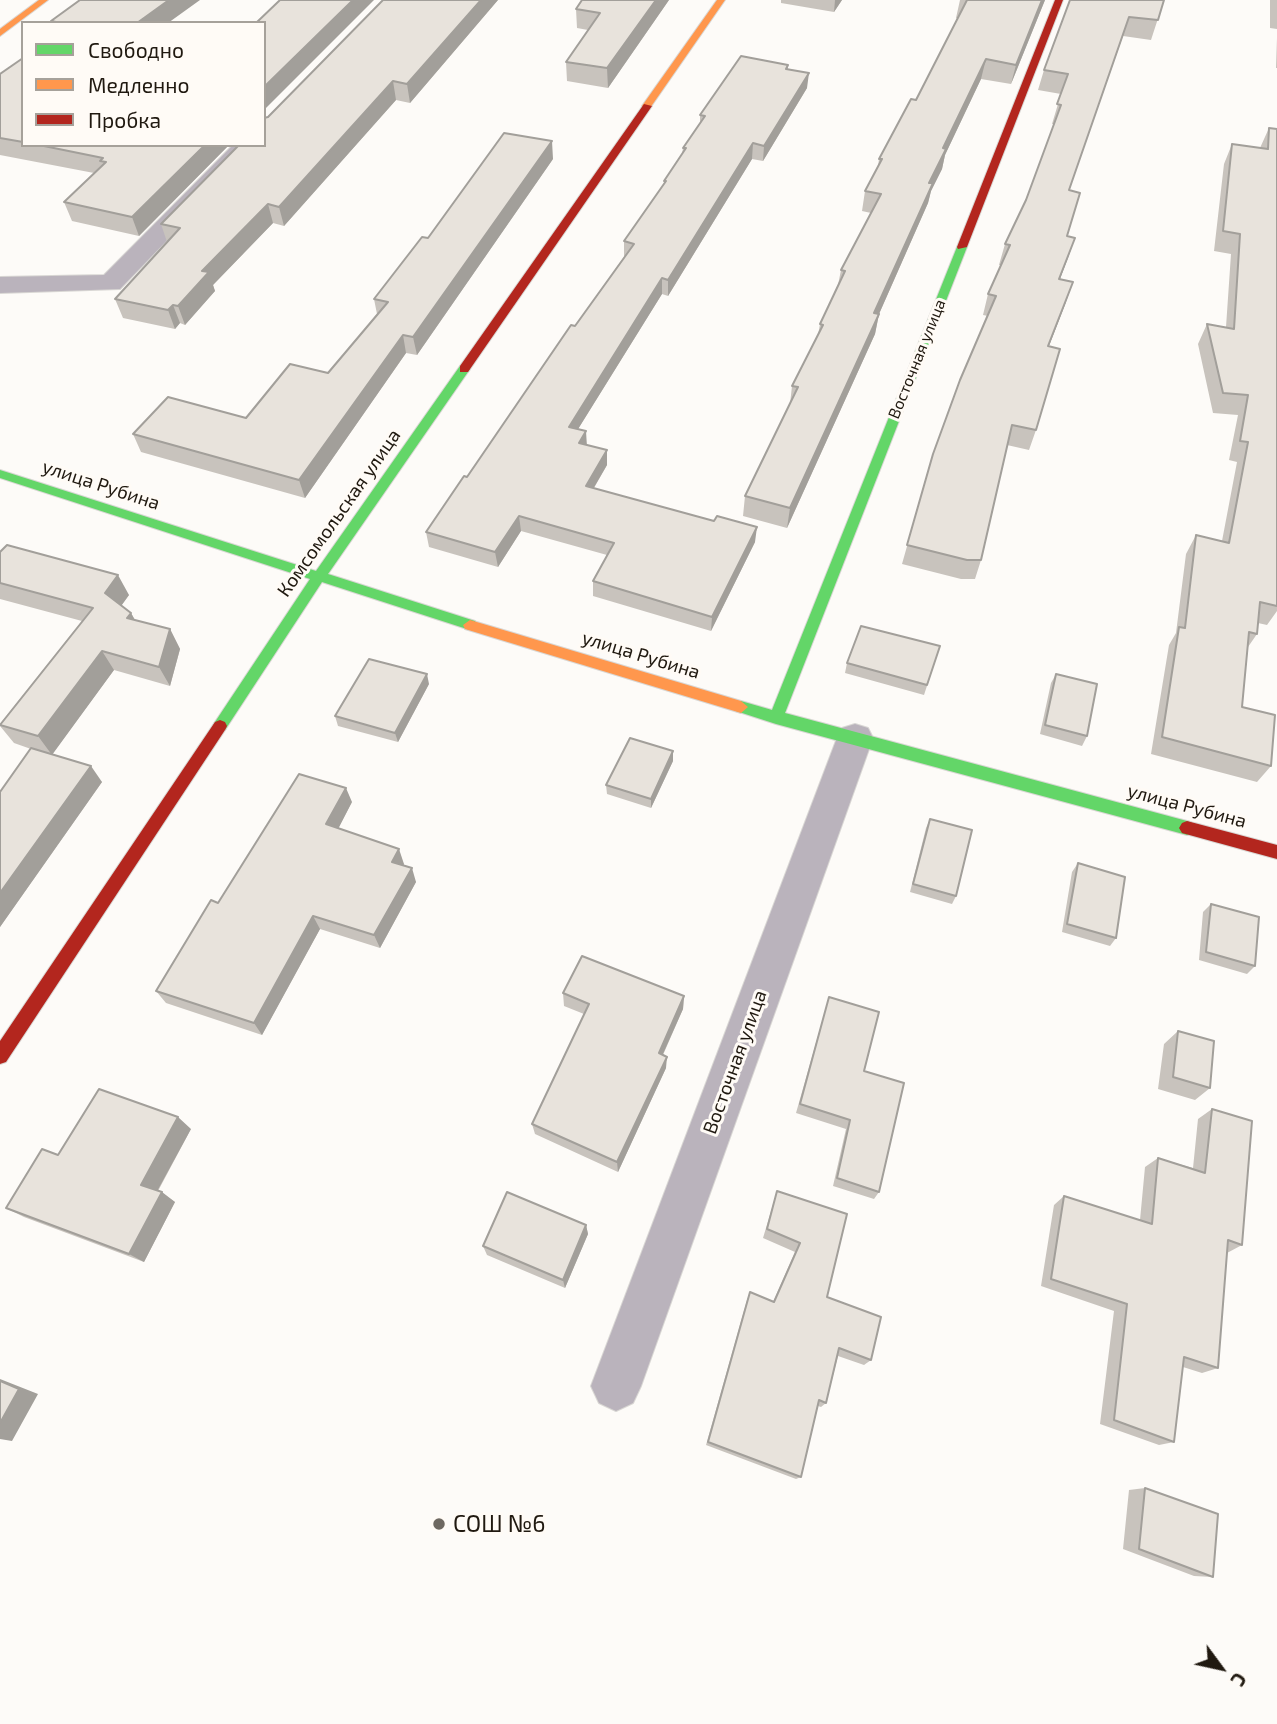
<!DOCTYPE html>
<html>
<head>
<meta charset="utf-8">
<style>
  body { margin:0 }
  #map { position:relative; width:1277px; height:1724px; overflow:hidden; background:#fdfbf8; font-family:"Exo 2",sans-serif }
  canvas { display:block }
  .legend { position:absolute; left:21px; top:21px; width:245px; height:126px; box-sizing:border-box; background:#fffbf6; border:2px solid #a6a19a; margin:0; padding:9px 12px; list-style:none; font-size:21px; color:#201910 }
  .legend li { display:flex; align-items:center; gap:14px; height:35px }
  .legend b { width:35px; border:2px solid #a6a19a }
  .north { position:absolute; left:1186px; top:1633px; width:70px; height:70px; -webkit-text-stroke:5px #fffbf6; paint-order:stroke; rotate:123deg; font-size:19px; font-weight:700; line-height:28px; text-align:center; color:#201910 }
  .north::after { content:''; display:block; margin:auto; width:24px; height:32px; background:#201910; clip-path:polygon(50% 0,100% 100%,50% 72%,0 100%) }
</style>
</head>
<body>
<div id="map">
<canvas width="1277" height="1724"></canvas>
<ul class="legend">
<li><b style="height:9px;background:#63d668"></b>Свободно</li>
<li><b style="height:9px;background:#ff974d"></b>Медленно</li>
<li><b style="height:9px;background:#b3261e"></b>Пробка</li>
</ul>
<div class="north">С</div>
</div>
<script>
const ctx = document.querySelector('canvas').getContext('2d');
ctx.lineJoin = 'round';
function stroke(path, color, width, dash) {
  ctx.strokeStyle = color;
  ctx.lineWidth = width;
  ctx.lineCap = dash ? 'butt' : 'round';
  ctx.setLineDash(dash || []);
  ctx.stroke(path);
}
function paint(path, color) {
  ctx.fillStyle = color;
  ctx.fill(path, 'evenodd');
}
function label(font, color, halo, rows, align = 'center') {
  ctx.font = font + ' "Exo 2",sans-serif';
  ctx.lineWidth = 6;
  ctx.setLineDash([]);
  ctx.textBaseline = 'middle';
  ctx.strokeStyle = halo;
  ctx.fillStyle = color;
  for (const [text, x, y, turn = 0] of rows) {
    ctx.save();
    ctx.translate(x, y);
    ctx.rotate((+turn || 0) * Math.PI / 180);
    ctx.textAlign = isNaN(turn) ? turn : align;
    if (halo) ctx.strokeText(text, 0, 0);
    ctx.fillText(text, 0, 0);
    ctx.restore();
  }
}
const street = new Path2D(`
  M233,145H259L120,289L0,293V277L104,275Z
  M855,724L868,728L873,738L641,1386L633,1403L616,1411L599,1403L591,1386L837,738L842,728Z`);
const fast = new Path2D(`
  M962,244L967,247L785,713L1187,821L1192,823L1195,828L1192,833L1187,835L776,724L736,711L734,707L741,701L772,710L957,247Z
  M464,365L470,369L328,574L475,621L477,625L475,629L470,630L322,582L225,730H215L213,726L215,722L310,579L0,478V470L316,571L460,366Z`);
const slow = new Path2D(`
  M39,0H48L0,36V29Z
  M717,0H725L650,108H644L642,106Z
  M470,620L741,701L748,707L741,713L465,629L463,625Z`);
const jam = new Path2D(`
  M1055,0H1063L967,247L958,249L957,247Z
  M644,104L652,106L468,372H460V366Z
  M220,720L225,722L227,726L225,730L6,1062L0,1064V1041L215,722Z
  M1187,821L1277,845V859L1182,833L1179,828L1182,823Z`);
stroke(street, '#d9d7d4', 2);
stroke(fast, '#d9d7d4', 2);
stroke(slow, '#d9d7d4', 2);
stroke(jam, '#d9d7d4', 2);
paint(street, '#bab3bc');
paint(fast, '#63d668');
paint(slow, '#ff974d');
paint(jam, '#b3261e');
paint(new Path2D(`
  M383,0H498L410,103L396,100L284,226L273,223L213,285L215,291L185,325L180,323L175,329L123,318L115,299L167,242L161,224Z
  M669,0L608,88L567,81L566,62L588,30L577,28L576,9Z
  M781,0H842L834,12L781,3Z
  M960,0H1045L1011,84L981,79L945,155L942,169L931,191L928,203L879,314L875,334L787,528L743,516L745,496L790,404L792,386L818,335L820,324L838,285L841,270L871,213L862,211L865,191L878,167L879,159L916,100L958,19L956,18Z
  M1070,0H1164L1151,40L1123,36L1069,190L1067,236L1075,238L1060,279L1066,302L1049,346L1036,430L1029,450L1007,445L981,560L975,579H961L902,564L933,454L988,316L983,315L988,294L1001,265H999L1005,244L1026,200L1054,124H1052L1061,94L1038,90L1044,70Z
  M1270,0H1277V29L1270,28Z
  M1277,38V68H1276Z
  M23,58V145H229L139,236L72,221L64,202L94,173L0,155V74Z
  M788,65V69L807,88L763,161L752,159L668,296L662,294L578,429L586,431V445L607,450V465L594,488L755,542L711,631L593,596V581L607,555L521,531L498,567L429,547L426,532L467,477L624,257V241L664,184V181L682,154L683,148L700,124V115Z
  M1269,128L1277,129V611L1267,625L1258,623L1257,634L1248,647L1242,707L1271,766L1257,782L1151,754L1169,645L1176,633L1186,554L1196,535L1222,541L1237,462L1229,460L1238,415L1213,413L1198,344L1207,324L1226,327L1231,254L1214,251L1224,164L1232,144L1260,148Z
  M553,159L417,355L406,353L305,498L141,452L133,434L246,418L328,373L377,314L374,299L428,238Z
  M0,552L129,595L121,606L131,613L135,620L170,629L180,649L170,686L114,670L52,754L102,782L0,927V792L31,749L14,743L0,726V724L82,621L0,599Z
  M940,646L924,695L845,673L847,663Z
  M1056,674L1087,736L1082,746L1040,734L1051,683Z
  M429,684L398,742L338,726L335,716Z
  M673,751V761L651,808L607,794L606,785Z
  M352,802L338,828L404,864L403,865L416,882L380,948L320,929L262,1035L166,1003L156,991L218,903Z
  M930,819L956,896L952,904L910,892L926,828Z
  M1078,863L1116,938L1110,946L1062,932L1072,872Z
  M1211,904L1255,966L1247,974L1199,960L1203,912Z
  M563,993L684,996L683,1009L663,1055L666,1068L618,1172L535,1134L532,1124L584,1014L564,1006Z
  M829,997L864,1071L879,1192L874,1199L833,1186L846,1129L796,1113Z
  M1178,1031L1210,1088L1195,1100L1158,1089L1164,1044Z
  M1212,1109L1242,1245L1227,1253L1218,1368L1202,1373L1183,1367L1174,1442L1159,1445L1100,1424L1114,1311L1041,1286L1054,1205L1064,1196L1140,1220L1145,1167L1158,1158L1193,1168L1198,1119Z
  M191,1129L158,1191L175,1202L144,1262L24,1217L6,1208L58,1155Z
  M777,1191L827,1297L871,1360L864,1365L838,1356L826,1403L821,1407L818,1406L801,1477L796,1479L706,1445L747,1300L750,1292L773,1302L795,1252L763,1238Z
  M586,1225L588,1234L565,1288L487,1255L483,1246Z
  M1145,1488L1213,1577L1194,1576L1123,1549L1129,1490Z`), '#c8c3bd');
paint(new Path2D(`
  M169,0H200L168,23H137Z
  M353,0H374L264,110V87Z
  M481,0H498L410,103L407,84Z
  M656,0H669L608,88L607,68Z
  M835,0H842L834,12Z
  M1042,0H1045L1011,84L1016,65Z
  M986,59L981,79L945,155L942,169L931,191L928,203L879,314L875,334L787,528L790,508L943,148Z
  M809,73L807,88L763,161L764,146Z
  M393,81L396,100L284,226L279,207Z
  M552,141L553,159L417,355L413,337Z
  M753,143L752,159L668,296V280Z
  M205,145H229L139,236L132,217Z
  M268,204L273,223L213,285L215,291L185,325L178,306L202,271Z
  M1075,238L1068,258L1052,299L1059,279Z
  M662,278V294L570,442L569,427Z
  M1073,282L1066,302L1041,366L1048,346Z
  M173,305L180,323L175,329L168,310Z
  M403,335L406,353L305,498L299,480Z
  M586,431L587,447L579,443Z
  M607,450V465L586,501V486Z
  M519,516L521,531L498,567L495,552Z
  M757,527L755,542L711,631L712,617Z
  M118,575L129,595L116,613L105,593Z
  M131,613L142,633L127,618Z
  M170,629L180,649L170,686L159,667Z
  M102,651L114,670L52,755L38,736Z
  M427,674L429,684L398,742L395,733Z
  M673,751V761L651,808V799Z
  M91,766L102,782L0,927V893Z
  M346,788L352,802L333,839L326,824Z
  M399,849L404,864L398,876L392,862Z
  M412,868L416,882L380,948L374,935Z
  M313,916L320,929L262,1035L254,1023Z
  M684,996L683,1009L658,1065L659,1053Z
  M667,1057L666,1068L618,1172L617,1162Z
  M178,1117L191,1129L155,1195L141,1185Z
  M162,1192L175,1202L144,1262L129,1254Z
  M586,1225L588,1234L565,1288L563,1280Z
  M0,1379L38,1394L12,1441L0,1439Z`), '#a29f9a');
const building = new Path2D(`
  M80,0H169L137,23H61L51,21Z
  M280,0H353L264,87V23H256Z
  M383,0H481L407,84L393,81L279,207L268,204L202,271L209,272L178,306L173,305L168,310L115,299L180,228L161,224L239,145H264V118L268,117Z
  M582,0H656L607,68L566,62L600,13L576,9Z
  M967,0H1042L1016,65L986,59L943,148L946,149L929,183H933L874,313L879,314L790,508L745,496L798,387L792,386L823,325L820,324L845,271L841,270L881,194L865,191L882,159H879L911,99L916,100Z
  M1070,0H1164L1158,20L1129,17L1069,190L1080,193L1067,236L1075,238L1059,279L1073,282L1048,346L1060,349L1036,430L1012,425L981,560H967L907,545L933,454L960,380L996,296L988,294L1010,245L1005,244L1026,200L1061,105L1057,104L1068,74L1044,70Z
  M741,56L788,65L786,69L809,73L764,146L753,143L668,280L662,278L569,427L586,431L579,443L607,450L586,486L714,521L717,516L757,527L712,617L593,581L614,543L519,516L495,552L426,532L464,476L467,477L571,325L575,326L634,244L624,241L666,181H664L686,148H683L705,116L700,115Z
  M23,58V142L0,138V74Z
  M1269,128L1277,129V606L1260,602L1257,634L1249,632L1242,707L1275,715L1271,766L1162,737L1179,627L1185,628L1196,535L1229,543L1248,442L1240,441L1248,395L1223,393L1207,324L1234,329L1240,234L1223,231L1232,144L1268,149Z
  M504,133L552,141L413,337L403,335L299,480L133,434L168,397L246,418L290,364L328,373L388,302L374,299L422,237L428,238Z
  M39,145H205L132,217L64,202L106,162L100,161L103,158Z
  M7,545L118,575L105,593L131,613L127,618L170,629L159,667L102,651L38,736L0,725L93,608L0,583V552Z
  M861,626L940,646L927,685L847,663Z
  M369,659L427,674L395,733L335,716Z
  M1056,674L1097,684L1087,736L1045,725Z
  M630,738L673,751L651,799L606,785Z
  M31,748L91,766L0,893V792Z
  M299,774L346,788L326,824L399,849L392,862L412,868L374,935L313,916L254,1023L156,991L211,900L218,903Z
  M930,819L972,830L956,896L913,884Z
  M1078,863L1125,877L1116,938L1067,924Z
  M1211,904L1259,917L1255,966L1206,952Z
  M582,956L684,996L659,1053L667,1057L617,1162L532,1124L589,1004L563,993Z
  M829,997L879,1012L864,1071L904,1083L879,1192L837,1178L850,1120L800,1104Z
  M1178,1031L1214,1041L1210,1088L1173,1077Z
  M99,1089L178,1117L141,1185L162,1192L129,1254L6,1208L42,1149L58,1155Z
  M1212,1109L1252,1121L1242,1245L1228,1240L1218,1368L1184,1357L1174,1442L1114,1420L1127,1304L1051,1279L1064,1196L1152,1224L1158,1158L1205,1173Z
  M777,1191L847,1214L827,1297L881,1317L871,1360L839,1348L826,1403L819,1400L801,1477L708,1442L750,1292L774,1302L800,1243L767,1229Z
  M507,1192L586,1225L563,1280L483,1246Z
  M0,1381L19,1389L0,1423Z
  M1145,1488L1218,1514L1213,1577L1139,1549Z`);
paint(building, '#e8e3dc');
stroke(building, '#a29f9a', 2);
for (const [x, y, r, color] of [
  [439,1524,7,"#6d6861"]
]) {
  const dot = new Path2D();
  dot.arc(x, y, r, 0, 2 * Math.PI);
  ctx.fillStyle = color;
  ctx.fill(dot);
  stroke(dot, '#fffbf6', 2.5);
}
label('16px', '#201910', '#fffbf6', [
  ["Восточная улица",917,359,-68]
]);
label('19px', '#201910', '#fffbf6', [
  ["улица Рубина",101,485,18],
  ["Комсомольская улица",339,513,-55],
  ["улица Рубина",641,655,17],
  ["улица Рубина",1187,806,15],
  ["Восточная улица",735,1062,-70]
]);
label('23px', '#201910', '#fffbf6', [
  ["СОШ №6",453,1524]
], 'left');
</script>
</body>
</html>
